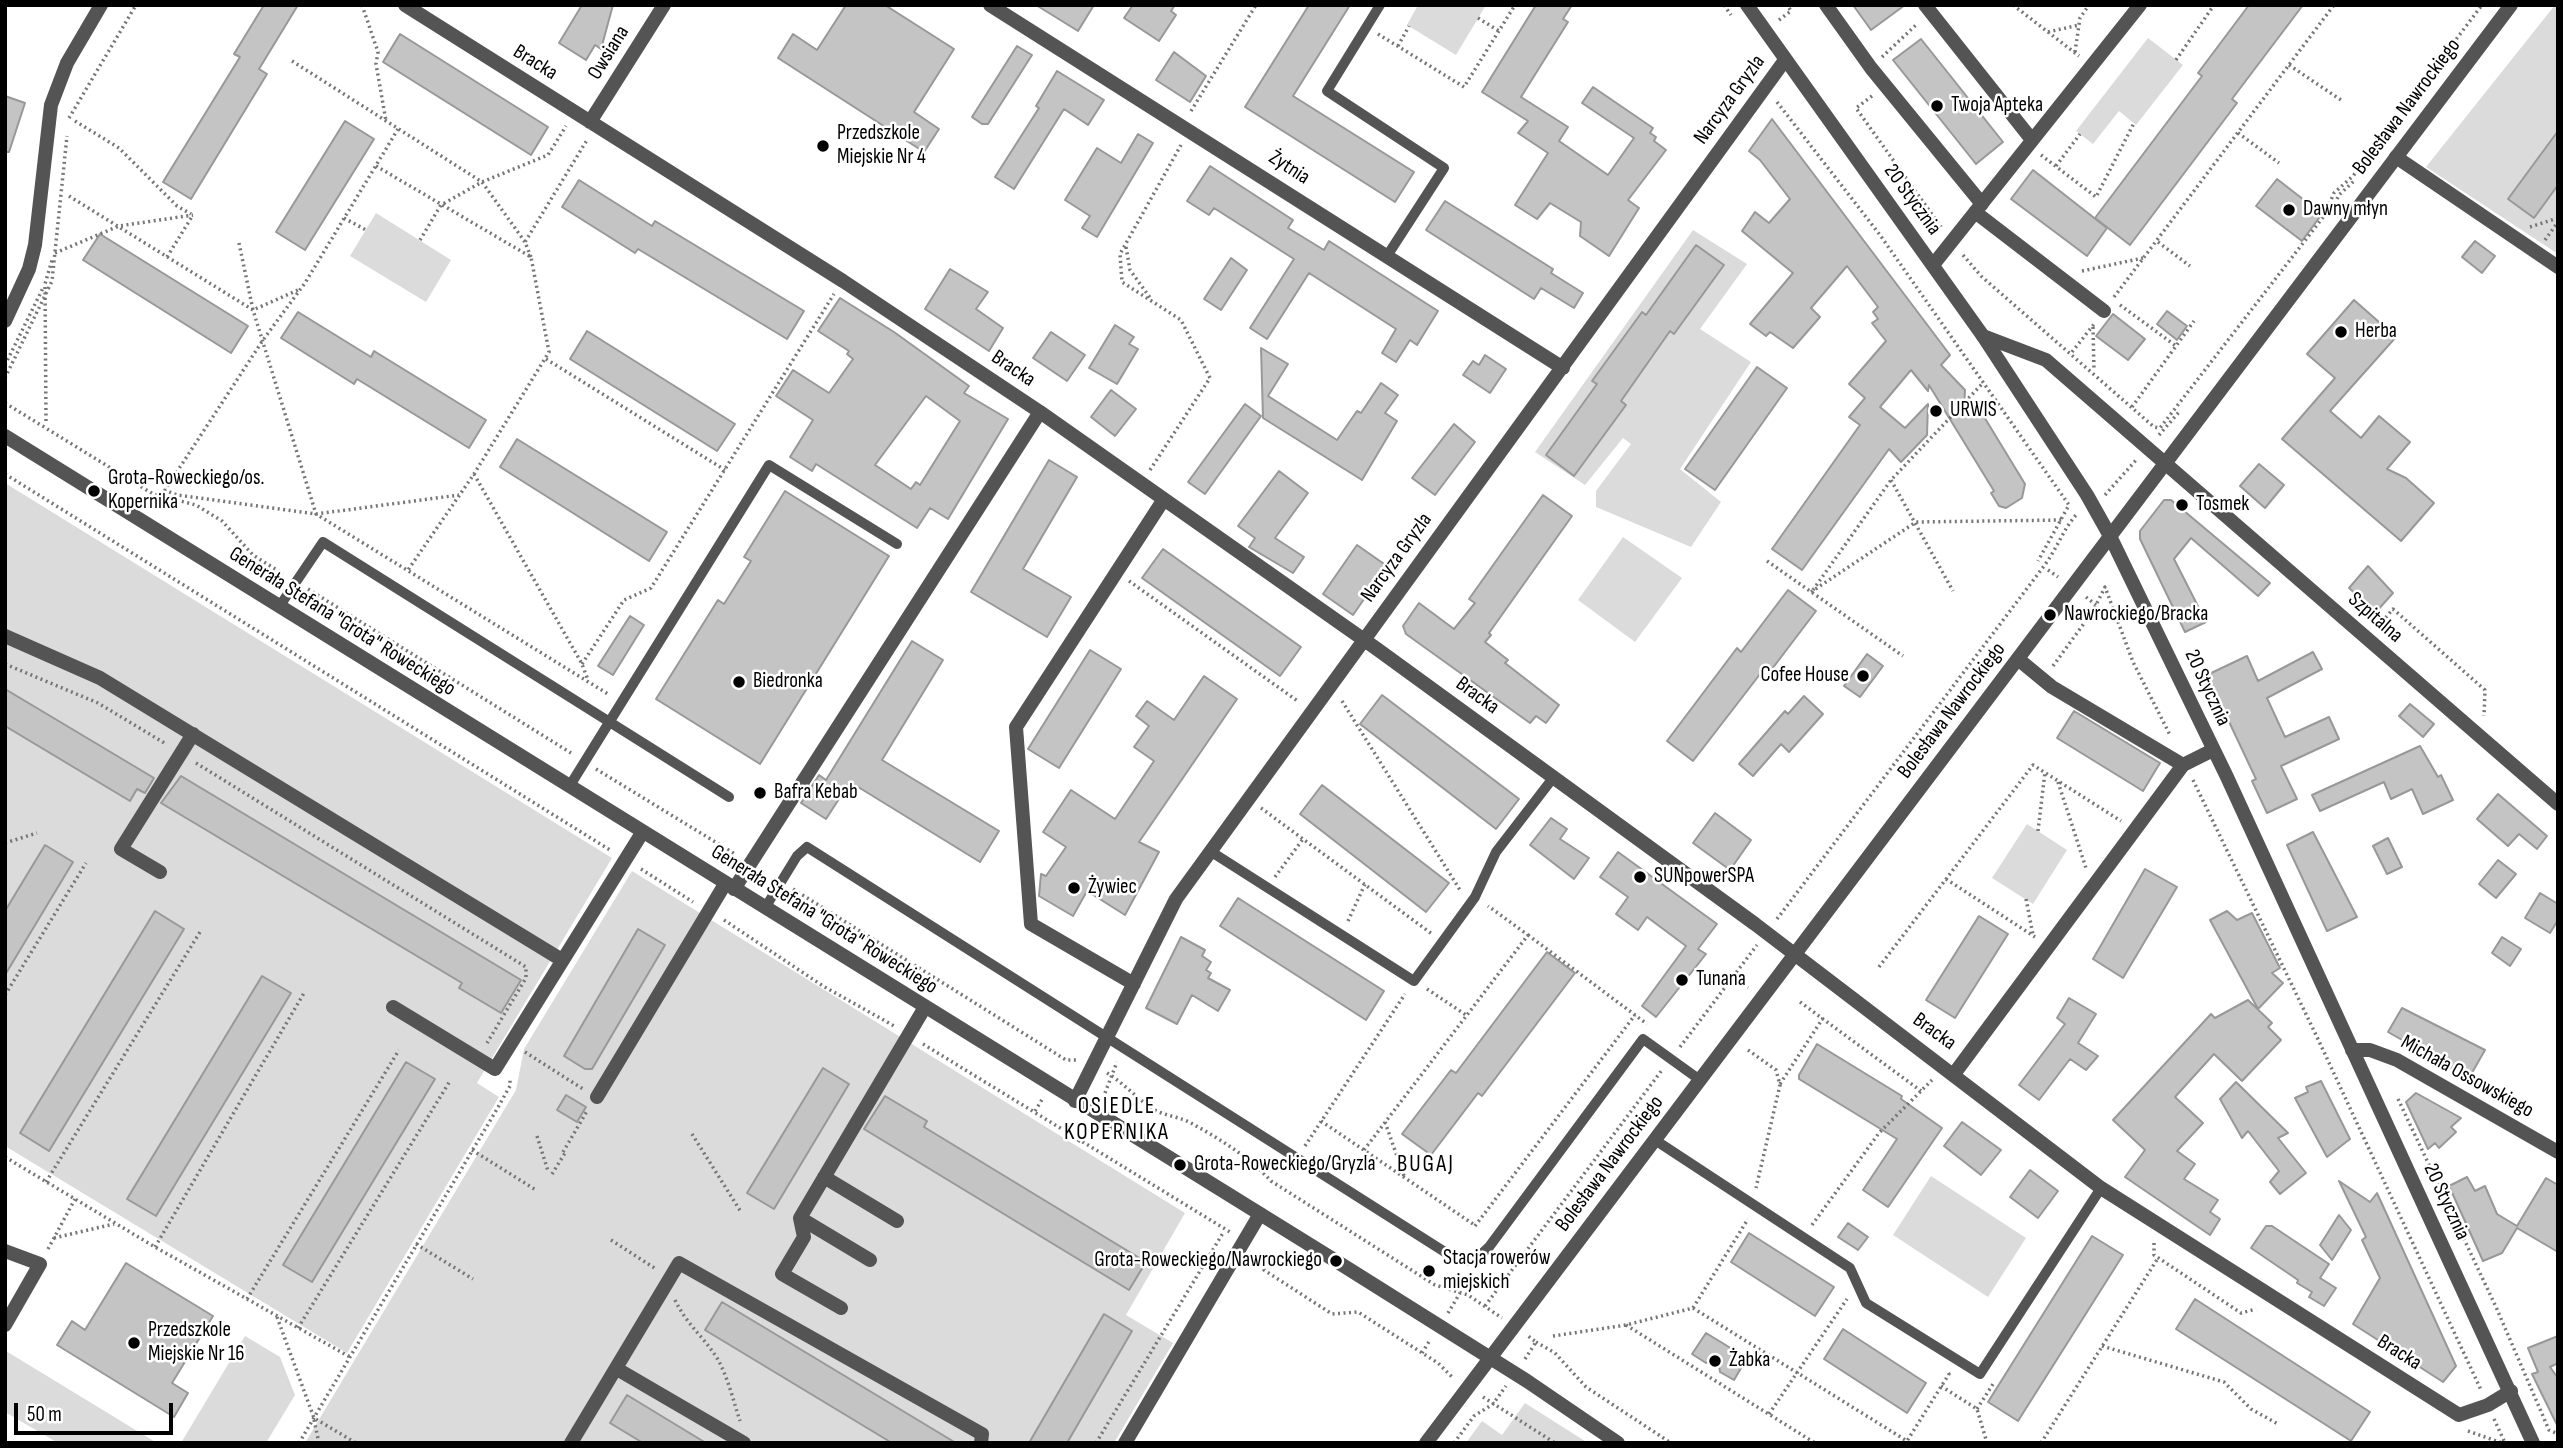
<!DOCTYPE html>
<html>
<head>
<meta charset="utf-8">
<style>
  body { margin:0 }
  #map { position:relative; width:2563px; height:1448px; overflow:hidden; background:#fff; font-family:"Sofia Sans Condensed",sans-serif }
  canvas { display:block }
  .frame { position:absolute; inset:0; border:7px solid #000; pointer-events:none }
  .scale { position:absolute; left:14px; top:1403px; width:159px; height:32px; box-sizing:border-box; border:4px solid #000; border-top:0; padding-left:9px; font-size:21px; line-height:24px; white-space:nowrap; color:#000; -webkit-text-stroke:5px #fff; paint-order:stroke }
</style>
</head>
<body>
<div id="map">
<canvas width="2563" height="1448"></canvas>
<div class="frame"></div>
<div class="scale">50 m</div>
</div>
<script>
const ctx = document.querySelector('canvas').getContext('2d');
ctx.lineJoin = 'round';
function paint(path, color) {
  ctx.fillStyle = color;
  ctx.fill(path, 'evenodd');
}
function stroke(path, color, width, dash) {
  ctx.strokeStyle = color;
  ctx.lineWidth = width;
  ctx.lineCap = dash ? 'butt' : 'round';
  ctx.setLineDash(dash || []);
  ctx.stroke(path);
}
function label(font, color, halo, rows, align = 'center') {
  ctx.font = font + ' "Sofia Sans Condensed",sans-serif';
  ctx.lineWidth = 5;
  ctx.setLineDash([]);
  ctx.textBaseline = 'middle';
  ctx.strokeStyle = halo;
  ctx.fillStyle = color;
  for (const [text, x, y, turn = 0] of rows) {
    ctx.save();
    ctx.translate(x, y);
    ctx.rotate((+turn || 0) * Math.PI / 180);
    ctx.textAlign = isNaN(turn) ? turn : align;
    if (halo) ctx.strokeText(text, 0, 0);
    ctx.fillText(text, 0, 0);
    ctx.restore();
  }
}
paint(new Path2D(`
  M1418,5H1486L1456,55L1407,25Z
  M2555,5H2558V254L2426,167Z
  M2148,38L2183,65L2136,125L2119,111L2093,144L2076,131Z
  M376,213L451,260L426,302L350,256Z
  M1693,230L1747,264L1700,329L1751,362L1680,469L1721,502L1691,547L1596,507V491L1631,444L1623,438L1585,485L1535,452Z
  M5,483L612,858L477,1083L499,1097L347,1353L5,1146Z
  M1623,537L1682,578L1635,642L1578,600Z
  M2027,824L2067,850L2033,904L1992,878Z
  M632,871L1185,1213L1126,1315L1173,1343L1114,1443H305L516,1090L524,1049Z
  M1931,1176L2026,1238L1988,1297L1893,1235Z
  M245,1336L280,1357L295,1395L266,1443H181Z
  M6,1351L157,1443H58L5,1412Z
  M1525,1403L1588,1443H1466L1482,1421L1502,1435Z`), '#dbdbdb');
const building = new Path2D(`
  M264,5H298L259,69L267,74L191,199L163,182L240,57L234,54Z
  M582,5H613L601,49L595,45L586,60L559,43Z
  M846,5H885L954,49L914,112L939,129L924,152L778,58L793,34L817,50Z
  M1036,5H1094L1078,31Z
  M1133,5H1175L1171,11L1176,15L1159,41L1124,18Z
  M1309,5H1350L1293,96L1414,172L1395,202L1245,107Z
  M1536,5H1572L1563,19L1568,22L1521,97L1568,127L1559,141L1608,175L1634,138L1582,103L1593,87L1653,128L1650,133L1656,137L1654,141L1666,150L1628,200L1639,208L1609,256L1580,236L1581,222L1550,203L1537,219L1515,205L1548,153L1518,133L1528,121L1482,92Z
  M1853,5H1905L1871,30Z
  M2249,5H2303L2232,99L2237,103L2130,245L2095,218L2202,76L2198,73Z
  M400,34L548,127L531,155L383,62Z
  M1921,39L2003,142L1976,164L1893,60Z
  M1017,46L1032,55L988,124H982L972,117Z
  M1174,52L1206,76L1190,102L1156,80Z
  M1057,71L1104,100L1088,125L1064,109L1014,189L995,177L1039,108L1036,106Z
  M5,96L25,103L9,152H5Z
  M1772,119L1950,355L1941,365L1965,390L1964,411L1983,415L2000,443L2025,484L2022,498L2006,508L1999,506L1991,493L1994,491L1929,385L1928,391L1911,370L1880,407L1905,428L1928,404L1927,435L1901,462L1889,449L1802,570L1772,549L1860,425L1849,417L1865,398L1849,384L1886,341L1872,323L1878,319L1873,312L1878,307L1847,266L1811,308L1820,317L1793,348L1770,332L1766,336L1750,324L1793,273L1742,231L1755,212L1769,223L1790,199L1760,160L1749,151Z
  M345,121L374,139L305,250L276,232Z
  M2558,131V185L2534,218L2508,199Z
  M1138,134L1153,143L1097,237L1082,228L1090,216L1065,200L1097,148L1121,163Z
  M1210,166L1293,220L1288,228L1324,250L1329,241L1438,311L1417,345L1410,340L1396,362L1382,353L1396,329L1309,273L1267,339L1250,328L1294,259L1214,208L1209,215L1187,201Z
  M2033,170L2107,228L2087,256L2011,199Z
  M2277,179L2322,214L2302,241L2256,206Z
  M579,180L652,226L655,221L804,311L787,339L638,249L635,253L562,207Z
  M1445,201L1553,269L1551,273L1583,293L1574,308L1541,288L1534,299L1426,230Z
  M100,234L248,326L231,353L83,260Z
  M2475,241L2495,256L2482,273L2462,257Z
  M1696,245L1724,265L1674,334L1670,331L1621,401L1626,405L1574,476L1546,455L1597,384L1592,381L1642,312L1646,315Z
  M1231,258L1247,270L1221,310L1204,299Z
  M950,269L988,292L976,309L1003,328L989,351L925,309Z
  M840,298L894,332L969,386L964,393L1008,419L948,519L930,508L917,528L816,464L812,471L790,457L813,420L776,396L793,370L829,393L853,359L847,354L849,351L818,331ZM926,396L960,421L920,485L916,482L911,489L875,465Z
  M2354,300L2396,337L2330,411L2361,438L2379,416L2410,442L2387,469L2406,478L2434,503L2401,541L2282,439L2335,378L2307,354Z
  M2167,311L2187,326L2177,340L2157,324Z
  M298,312L371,357L374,351L486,420L469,448L357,379L354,384L281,338Z
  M2113,314L2145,339L2128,360L2096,336Z
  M1115,325L1134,337L1129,344L1138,349L1117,384L1089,368Z
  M587,331L735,424L717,451L570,359Z
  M1051,332L1085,355L1067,381L1033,358Z
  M1261,348L1288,364L1268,396L1337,440L1357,411L1361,413L1381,383L1398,395L1385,413L1397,421L1362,480L1263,418Z
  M1485,355L1506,369L1490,393L1463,375L1473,361L1479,365Z
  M1757,367L1787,388L1715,490L1685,469Z
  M1111,390L1136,409L1115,436L1091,417Z
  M1245,404L1261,416L1205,494L1188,482Z
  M1454,424L1475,442L1435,495L1412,478Z
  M517,439L667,532L649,561L500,467Z
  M1049,460L1077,477L1023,569L1071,597L1047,637L971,592Z
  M2259,464L2284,485L2265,508L2240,486Z
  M1279,471L1308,493L1275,538L1304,557L1293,573L1249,547L1255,538L1238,526Z
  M785,491L889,556L760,764L656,699L718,600L724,604L751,561L744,557Z
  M1543,495L1572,516L1489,633L1491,635L1485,642L1508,660L1505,663L1559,705L1546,723L1536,716L1530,723L1406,634L1403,626L1419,603L1454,629L1475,603L1469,599Z
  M2164,500H2171L2270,583L2258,596L2191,538L2174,559L2206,622L2185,632L2140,539V531Z
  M1357,545L1387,566L1353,615L1323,594Z
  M1163,549L1301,647L1280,676L1142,578Z
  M2368,566L2393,593L2376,612L2349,588Z
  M1788,590L1816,611L1769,673L1764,669L1693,761L1667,741L1737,648L1741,652Z
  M630,616L644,625L613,675L598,666Z
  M912,641L943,660L882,760L999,831L980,862L850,782L826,819L801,803L819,775L826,780Z
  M1090,650L1121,669L1059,768L1028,749Z
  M2313,652L2322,669L2267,698L2285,737L2329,717L2339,739L2281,766L2297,799L2267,813L2252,781L2256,779L2207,675L2247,656L2258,681Z
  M1867,654L1883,666L1860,697L1844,686Z
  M1204,676L1237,699L1139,842L1159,852L1125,915L1087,891L1073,916L1039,896L1041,874L1046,876L1066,847L1043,832L1071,790L1115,819L1154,761L1134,747L1149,726L1136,716L1147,701L1174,720Z
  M5,689L154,778L145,793L137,789L130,801L5,726Z
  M1382,695L1519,799L1496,829L1360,724Z
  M1804,696L1823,714L1789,752L1781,744L1753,776L1739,764L1785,711L1788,714Z
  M2410,704L2434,724L2423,737L2399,716Z
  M2074,711L2160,763L2143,791L2057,738Z
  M2420,746L2438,777L2441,775L2453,800L2423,814L2412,789L2391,799L2384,782L2320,811L2312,795Z
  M181,776L521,980L501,1013L459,988L462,983L161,803Z
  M1322,785L1449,883L1426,912L1300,814Z
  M2498,794L2547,836L2537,849L2519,834L2508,846L2477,819Z
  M1715,813L1751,840L1730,870L1693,843Z
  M1551,818L1567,829L1560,839L1589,858L1574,879L1530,845Z
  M2313,832L2357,917L2327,931L2287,845Z
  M2388,838L2402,867L2387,874L2373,846Z
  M45,845L73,862L5,975V911Z
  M1618,852L1717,924L1698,949L1706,954L1656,1017L1642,1006L1686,946L1647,917L1638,930L1616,914L1628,897L1600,877Z
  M2498,860L2516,874L2496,898L2479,884Z
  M2145,869L2177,887L2123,978L2093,959Z
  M2540,893L2558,904V920L2550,933L2525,918Z
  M1238,898L1384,991L1366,1020L1220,926Z
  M155,911L184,929L49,1151L20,1133Z
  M2227,911L2237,920L2252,913L2280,968L2272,973L2283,983L2258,1009L2210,920Z
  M1979,916L2008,934L1955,1018L1926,1000Z
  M638,929L665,945L592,1069H585L564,1056Z
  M1181,937L1205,950L1202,956L1211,962L1206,970L1211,973L1208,978L1230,990L1218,1011L1192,995L1177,1024L1146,1008Z
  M2502,937L2521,949L2510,966L2492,953Z
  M1547,952L1575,973L1482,1096L1478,1093L1431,1155L1402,1134L1451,1070L1456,1073Z
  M262,976L291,993L156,1216L127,1199Z
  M2069,998L2096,1014L2078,1043L2098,1056L2086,1070L2070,1059L2039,1100L2019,1085L2065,1024L2057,1018Z
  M2248,1000L2272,1023L2268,1027L2281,1040L2242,1081L2214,1054L2175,1097L2203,1123L2177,1151L2195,1164L2184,1179L2218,1200L2210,1212L2220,1219L2210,1235L2125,1177L2145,1150L2113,1120L2211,1014L2215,1018Z
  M2402,1008L2485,1050L2469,1078L2388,1032Z
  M1817,1044L1902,1096L1901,1099L1942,1128L1888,1207L1863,1190L1897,1139L1799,1079V1075Z
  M406,1062L435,1079L312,1282L283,1265Z
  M823,1068L849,1084L774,1209L747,1193Z
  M2321,1081L2350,1139L2327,1157L2295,1098L2308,1092L2306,1087Z
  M2236,1082L2288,1133L2278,1138L2306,1173L2280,1194L2270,1182L2279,1171L2248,1131L2242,1138L2220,1099Z
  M2416,1093L2461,1118L2451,1127L2456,1132L2439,1148L2435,1143L2428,1149L2406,1102Z
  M566,1095L586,1107L577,1122L557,1110Z
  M885,1096L927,1121L924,1127L1146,1262L1129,1290L864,1129Z
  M1962,1122L2001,1150L1981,1175L1944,1146Z
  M2030,1170L2058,1191L2038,1218L2010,1197Z
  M2467,1177L2475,1191L2485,1186L2497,1214L2517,1226L2546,1178L2558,1185V1252L2517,1228L2502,1253L2483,1261L2449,1186Z
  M2339,1181L2370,1202L2377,1193L2456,1366L2443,1382L2353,1324L2380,1278L2362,1240L2366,1237Z
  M2339,1215L2351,1230L2332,1260L2320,1245Z
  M1848,1223L1868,1237L1858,1250L1838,1237Z
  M2266,1226H2272L2329,1264L2320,1278L2336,1288L2324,1306L2309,1297L2312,1292L2297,1283L2298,1280L2251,1248Z
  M1749,1233L1834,1287L1815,1316L1731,1262Z
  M2092,1236L2123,1255L2018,1421L1988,1402Z
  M126,1263L213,1316L172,1383L188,1393L174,1417L57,1345L72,1321L85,1330Z
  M2195,1299L2370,1412L2351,1441L2176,1329Z
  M722,1302L956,1443H892L705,1330Z
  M1104,1314L1132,1331L1067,1443H1029Z
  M1843,1329L1926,1383L1907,1413L1824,1359Z
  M1706,1333L1747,1358L1734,1380L1720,1372L1718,1360L1706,1363L1692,1354Z
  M2558,1336V1363L2550,1367L2558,1378V1427L2532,1374L2538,1372L2528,1348Z
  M627,1395L706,1443H643L610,1423Z`);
paint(building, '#c4c4c4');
stroke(building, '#989898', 2);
stroke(new Path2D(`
  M362,5L378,52L376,64L386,121
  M1724,5L1731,15
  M2013,5L2079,56
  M1478,18L1499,31
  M1779,20L1791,11L1787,5
  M2048,32L2079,25
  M1378,34L1464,87L1515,5
  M1398,46L1409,26
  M2075,52L2080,18L2089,5
  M1882,57L1917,24
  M2176,60L2214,5
  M292,61L482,182L548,155L566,126
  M2289,65L2341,100
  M1872,96L1856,108L1941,227
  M1777,102L1880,235L2069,505L2038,561
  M1191,111L1256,5
  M69,118L136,5
  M75,121L119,148L177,206L191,214
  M398,129L305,283L263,340L165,490L177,495L316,514L459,495
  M2238,133L2279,163
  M2041,155L2096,197L2134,123
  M376,166L531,257L549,352L474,474L408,570
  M2056,166L2080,134
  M69,196L253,310L316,514L608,694
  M2330,214L2339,195L2354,181
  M344,218L366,230
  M2530,227L2558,218
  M420,240L441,205L482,182L525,242
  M2545,240L2558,222
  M2158,242L2190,266
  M239,243L253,310L298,290
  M1126,247L1130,270L1151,299
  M55,253L119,226L193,215
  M1963,255L1981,276L2154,427L2160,428L2324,216L2334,193L2353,176L2482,5
  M167,257L193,215
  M531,257L525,242L587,140
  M2082,271L2143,258
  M2114,297L2334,5
  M2120,305L2176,346
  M2093,327L2094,371
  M2072,352L2095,323
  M546,359L725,470
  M5,365L44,286
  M5,378L52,281L67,136
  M5,403L153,494L196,505L222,521L253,555L283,574
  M2132,407L2194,321
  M46,421L45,284L52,260
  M2159,435L2179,412
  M1150,470L1210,378L1181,320L1122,282L1120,254L1181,145
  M5,474L610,850
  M474,474L582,664L588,680
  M1891,480L1953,591
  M2105,495L2137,459
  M1767,561L1903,656
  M2048,570L2058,577
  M1129,581L1299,702
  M308,589L571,753
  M1813,590L1891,480L1982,384
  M1811,592L1916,522L2062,520
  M2086,597L2096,605
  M2370,615L2380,624L2393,609L2485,690L2484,716
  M5,664L98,703L166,744
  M582,664L624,600L651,588L834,294
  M2053,666L2093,611L2105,587L2133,662L2170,735
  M1342,701L1460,890
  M196,763L526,967V978L487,1043
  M596,769L735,854
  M2193,780L2317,1037L2481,1390
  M2058,782L2086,868
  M1261,808L1432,934
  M2038,831L2045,772
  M5,843L37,833
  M641,869L693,902
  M1275,877L1303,839
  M1946,879L2035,937
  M793,889L1066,1060H1076
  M2026,899L2033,935
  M1777,919L2044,566C2057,549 2064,527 2078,513
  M724,920L823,986L896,1027
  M1348,921L1365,884
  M1528,935L1647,1024
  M1879,967L2033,765L2121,821
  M1739,981L1748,988
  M1427,989L1466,1015
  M5,995L86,863
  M1800,1002L1921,1091
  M923,1044L1230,1232
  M1680,1047L1757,945
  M1748,1050L1776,1070L1780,1085L1756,1188
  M525,1052L583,1089
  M1107,1073C1125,1084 1137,1099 1155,1110C1166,1116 1180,1117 1191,1123C1220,1139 1249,1157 1271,1181L1435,1285L1468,1295L1502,1318
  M1780,1084L1823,1018
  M1105,1093L1117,1062
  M2398,1099L2496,1307L2549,1430L2558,1434
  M1035,1111L1043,1098
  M1321,1121L1476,1226
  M1385,1122L1404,1176
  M692,1134L741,1212
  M537,1136L548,1171
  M1078,1142L1086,1129
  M1305,1146L1405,994
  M472,1150L536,1190
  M1364,1150L1528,935L1488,906
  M563,1152L587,1111
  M5,1157L155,1247L350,1357
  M552,1174L565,1153
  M46,1182L200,932
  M1812,1225L1879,1133L1932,1080
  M1475,1226L1635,1015
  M54,1238L114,1224
  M611,1240L656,1269
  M2154,1243V1255L2241,1313L2256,1309
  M416,1244L473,1279
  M155,1247L304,993
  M48,1249L75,1199
  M1257,1254L1264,1270L1332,1314L1358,1312L1438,1363L1453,1378
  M247,1299L399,1050
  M675,1300C687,1325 703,1336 717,1358C728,1377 733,1400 740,1421
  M1485,1306L1662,1070
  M1693,1308L1907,1441L1949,1374L1946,1372
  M1448,1313L1460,1293
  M277,1317L314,1418L356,1443
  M1626,1325L1815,1443
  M298,1328L450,1081
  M1553,1336L1626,1325L1693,1308L1748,1219
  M1536,1342L1555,1353L1586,1387L1671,1443
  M2102,1346L2224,1382L2251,1409L2278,1424
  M1422,1353L1430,1340
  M1525,1359L1536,1342L1528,1336
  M1941,1386L1977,1409L1987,1443
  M1483,1397L1555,1443
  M1977,1409L1993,1384
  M1769,1414L1847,1299
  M2494,1419L2505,1443
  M314,1420L319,1443
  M2468,1431L2502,1443
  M299,1443L497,1109L510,1086V1079
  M1096,1443L1223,1233
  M1454,1443L1474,1416L1493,1404L1506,1386
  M2041,1443L2158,1258`), '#767676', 3.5, [2, 3.5]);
stroke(new Path2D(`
  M1380,5L1327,91L1444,168L1387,256
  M279,607L323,542L729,797
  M569,787L769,465L897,544
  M1210,851L1414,981L1475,897L1496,852L1553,778
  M765,908L797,856L807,847L1459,1261H1474L1489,1247L1643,1039L1700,1080
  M1655,1140L1850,1268L1866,1303L1980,1374L2101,1188`), '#545454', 10);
stroke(new Path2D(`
  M405,5L843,281L1040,412L1377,649L1755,924L2101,1188L2459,1415L2488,1405L2511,1391
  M990,5L1563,368
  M1826,5L1871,68L1982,204
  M1925,5L2032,140
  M590,122L664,5
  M2396,157L2558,267
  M1975,212L2104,311
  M1933,265L2140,5
  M5,321L29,269L35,245L51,105L67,63L101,5
  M1983,336L2046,360L2558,804
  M5,636L100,678L562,960
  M2018,659L2052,687L2183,765
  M160,872L121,849L193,734
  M734,889L1040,412
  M1134,984L1031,924L1016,727L1164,499
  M393,1007L495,1069L642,833
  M2352,1050H2370L2397,1060L2558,1152
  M1954,1074L2183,765L2213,750
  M597,1097L725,884
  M1075,1101L1176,899L1785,60
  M824,1177L897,1221
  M800,1218L870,1260
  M5,1251L40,1264L5,1325
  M841,1308L782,1274L804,1237L800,1218L925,1007
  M617,1369L744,1443
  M571,1443L679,1263L982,1434L981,1443
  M1125,1443L1260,1214`), '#545454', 14);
stroke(new Path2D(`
  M1747,5L1983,336L2087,495L2110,536L2227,777L2533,1443
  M5,436L1336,1261L1527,1381L1618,1443
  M1426,1443L2511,5`), '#545454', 14);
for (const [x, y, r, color] of [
  [1937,106,7,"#000"],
  [823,146,7,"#000"],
  [2289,210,7,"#000"],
  [2341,332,7,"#000"],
  [1936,411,7,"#000"],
  [94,491,7,"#000"],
  [2182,505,7,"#000"],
  [2050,615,7,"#000"],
  [1863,676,7,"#000"],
  [739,682,7,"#000"],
  [760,793,7,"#000"],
  [1640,877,7,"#000"],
  [1074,888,7,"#000"],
  [1682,980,7,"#000"],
  [1180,1165,7,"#000"],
  [1336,1261,7,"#000"],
  [1429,1271,7,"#000"],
  [134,1343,7,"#000"],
  [1715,1361,7,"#000"]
]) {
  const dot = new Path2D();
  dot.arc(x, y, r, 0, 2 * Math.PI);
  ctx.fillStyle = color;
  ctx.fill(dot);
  stroke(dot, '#fff', 2.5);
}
label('21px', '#000', '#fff', [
  ["Owsiana",609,53,-58],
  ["Bracka",535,63,32],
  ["Narcyza Gryzla",1730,100,-54],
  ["Bolesława Nawrockiego",2407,107,-53],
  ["Żytnia",1289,168,33],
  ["20 Stycznia",1912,200,54],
  ["Bracka",1013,369,34],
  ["Narcyza Gryzla",1397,558,-54],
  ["Szpitalna",2375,618,41],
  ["Generała Stefana \"Grota\" Roweckiego",342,622,32],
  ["20 Stycznia",2207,688,65],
  ["Bracka",1477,696,36],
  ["Bolesława Nawrockiego",1952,711,-53],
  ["Generała Stefana \"Grota\" Roweckiego",824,920,32],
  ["Bracka",1934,1032,36],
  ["Michała Ossowskiego",2467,1077,29],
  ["Bolesława Nawrockiego",1610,1164,-53],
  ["20 Stycznia",2446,1202,65],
  ["Bracka",2399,1353,32]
]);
label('21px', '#000', '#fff', [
  ["Twoja Apteka",1951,106],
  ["Przedszkole",837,134],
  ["Miejskie Nr 4",837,158],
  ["Dawny młyn",2303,210],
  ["Herba",2355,332],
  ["URWIS",1950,411],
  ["Grota-Roweckiego/os.",108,479],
  ["Kopernika",108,503],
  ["Tosmek",2196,505],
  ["Nawrockiego/Bracka",2064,615],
  ["Cofee House",1849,676,"right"],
  ["Biedronka",753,682],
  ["Bafra Kebab",774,793],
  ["SUNpowerSPA",1654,877],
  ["Żywiec",1088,888],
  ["Tunana",1696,980],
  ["Grota-Roweckiego/Gryzla",1194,1165],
  ["Stacja rowerów",1443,1259],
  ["miejskich",1443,1283],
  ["Grota-Roweckiego/Nawrockiego",1322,1261,"right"],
  ["Przedszkole",148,1331],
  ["Miejskie Nr 16",148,1355],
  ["Żabka",1729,1361]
], 'left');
ctx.letterSpacing = '2px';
label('23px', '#000', '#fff', [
  ["OSIEDLE",1117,1107],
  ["KOPERNIKA",1117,1133],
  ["BUGAJ",1426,1165]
]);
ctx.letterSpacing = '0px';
</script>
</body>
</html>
